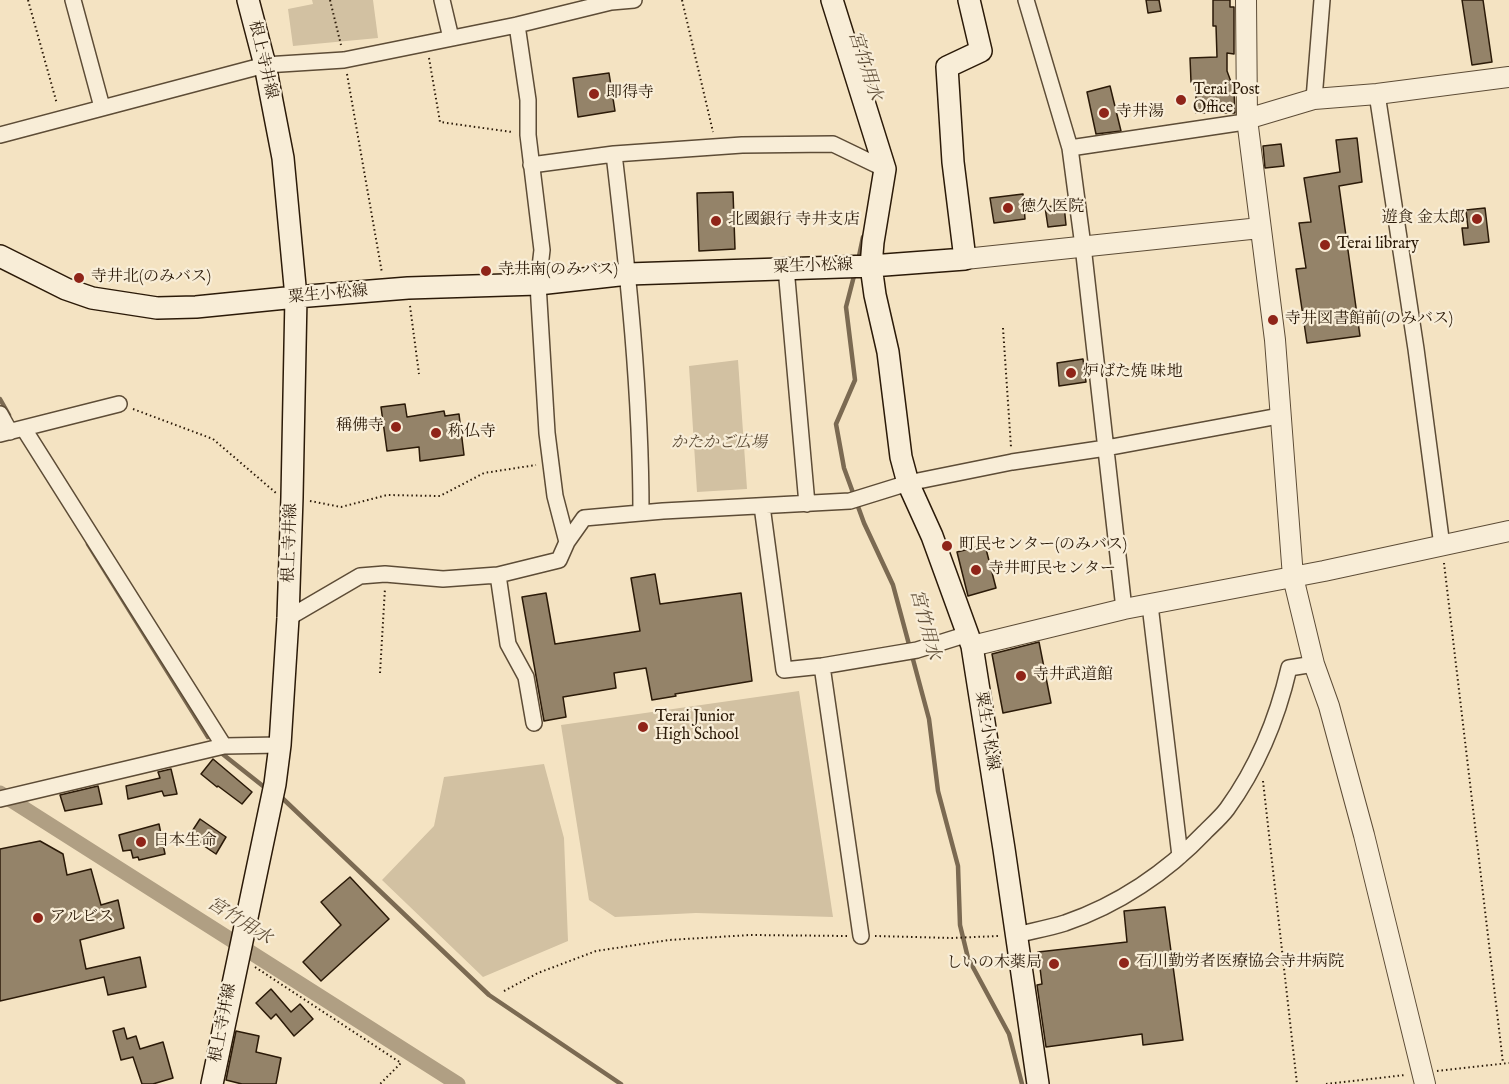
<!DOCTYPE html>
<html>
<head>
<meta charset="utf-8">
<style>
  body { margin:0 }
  canvas { display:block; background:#f4e3c2 }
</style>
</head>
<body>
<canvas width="1509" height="1084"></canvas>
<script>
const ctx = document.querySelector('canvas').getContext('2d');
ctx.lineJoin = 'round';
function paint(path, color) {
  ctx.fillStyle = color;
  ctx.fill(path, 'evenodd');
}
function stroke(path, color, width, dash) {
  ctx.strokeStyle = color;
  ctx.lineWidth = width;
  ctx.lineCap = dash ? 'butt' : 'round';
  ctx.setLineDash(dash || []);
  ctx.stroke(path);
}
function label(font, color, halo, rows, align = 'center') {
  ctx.font = font + ' "IM FELL English","Noto Serif JP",serif';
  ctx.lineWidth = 4.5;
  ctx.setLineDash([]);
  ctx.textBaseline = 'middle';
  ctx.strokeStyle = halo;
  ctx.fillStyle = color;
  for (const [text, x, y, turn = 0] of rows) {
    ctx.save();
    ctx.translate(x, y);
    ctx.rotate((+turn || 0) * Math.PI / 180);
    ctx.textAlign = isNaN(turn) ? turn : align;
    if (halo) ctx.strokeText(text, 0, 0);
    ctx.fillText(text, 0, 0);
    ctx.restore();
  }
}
paint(new Path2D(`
  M312,0H373L378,38L293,46L288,9L313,4Z
  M738,360L747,489L697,492L689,366Z
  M799,691L833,917L696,913L615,917L589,900L561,725Z
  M544,764L564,838L568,941L483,977L382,880L434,826L444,777Z`), '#d2c1a2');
stroke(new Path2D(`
  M858,261L863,237
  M855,272L846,307L855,380L836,424L844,468L864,523L893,585L929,719L938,791L958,866L960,925L968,958L1009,1034L1022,1084
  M0,399L9,415
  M88,544L208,737
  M220,752L268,790
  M278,794L489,995L621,1084`), '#7b6a52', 4.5);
stroke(new Path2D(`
  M0,793L458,1084`), '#b09f83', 15);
const building = new Path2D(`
  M1146,0H1159L1161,11L1148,13Z
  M1213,0H1230V7H1234V54L1227,53V71L1234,90L1235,113H1196V85L1191,82L1190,58L1217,57L1216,26H1213Z
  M1462,0H1483L1492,62L1472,65Z
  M609,73L615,111L578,117L573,78Z
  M1110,86L1121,131L1096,134L1087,92Z
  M1357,138L1362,182L1339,186L1360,336L1307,343L1296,269L1306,268L1299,223L1311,222L1304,178L1340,172L1336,140Z
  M1281,144L1284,166L1265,168L1263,146Z
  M733,192L735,249L699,251L697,193Z
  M1023,194L1025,219L994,223L990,198Z
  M1064,205L1066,225L1048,227L1045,207Z
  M1485,208L1489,242L1464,245L1462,228H1468L1466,210Z
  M1083,359L1086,382L1059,386L1057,363Z
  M405,404L407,417L444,411L445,416L459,414L464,455L420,461L419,447L387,451L381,407Z
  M985,545L996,588L968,596L957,552Z
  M655,574L660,604L741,593L752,681L675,694L676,696L652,700L646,668L614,673L616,688L563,697L566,717L544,721L522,597L546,593L555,644L640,631L631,578Z
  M1039,642L1051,703L1003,713L992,654Z
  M213,759L252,792L242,804L218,786L217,787L201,774Z
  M171,769L177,794L164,796L162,791L128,799L126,786L160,778L158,772Z
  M98,786L102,804L65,811L60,795Z
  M200,819L226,837L216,854L189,836Z
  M159,824L165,854L139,860L138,857L133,858L131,850L123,851L119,835Z
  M40,841L63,854L67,875L91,869L101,905L118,900L124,928L80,940L86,969L140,957L146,987L108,995L104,977L0,1001V849Z
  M350,877L389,919L321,981L303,962L341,925L321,902Z
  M1165,907L1183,1040L1143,1045L1142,1034L1046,1047L1037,985L1042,984L1038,952L1127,942L1124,911Z
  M271,989L291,1012L300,1004L313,1019L294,1036L276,1014L271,1019L256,1003Z
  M124,1028L127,1039L136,1036L140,1049L163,1042L173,1078L153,1084H142L133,1057L121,1060L113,1031Z
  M236,1031L259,1036L256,1052L281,1058L276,1084H242L226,1080Z`);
paint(building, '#948369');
stroke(building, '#2b1a08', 1.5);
const minor = new Path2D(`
  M73,0L102,107
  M442,0L451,38
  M1026,0L1070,148L1083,246L1124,609
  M517,25L528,100V135L542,250L538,284L547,433L555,496L567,542
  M1377,94L1416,349L1442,546
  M1314,99L1322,0
  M0,135L265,65L344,60L517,25L611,2L634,0
  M1070,148L1238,123L1247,119
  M614,154C628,273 641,393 641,513
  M531,165L614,154L742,145L833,144L885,169
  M786,268L807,504
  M0,414L10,432
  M24,429L224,746
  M0,434L119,404
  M762,506L784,670L822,666L917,650L968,634
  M498,575L508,644L526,677L534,723
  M1150,605L1180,856
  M288,618L360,576L385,574L443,579L498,575L559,560L567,542L584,518L663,511L850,501L908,483L1012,462L1106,448L1279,416
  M822,666L861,936
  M0,799L224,746L280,745
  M1016,935C1032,931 1049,928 1065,923C1118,905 1167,872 1205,832C1212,825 1221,817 1227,809C1258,766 1277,720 1289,668L1314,664`);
const tertiary = new Path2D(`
  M1246,0L1247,119L1275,340L1293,577L1314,664L1329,706L1364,835L1425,1084
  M1247,119L1314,99L1377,94L1509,77
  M965,259L1260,228
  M972,646L1124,609L1324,571L1509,531`);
const secondary = new Path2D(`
  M832,0L885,169L873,242L871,266L875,295L888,352L901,457L908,483L932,536L972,646L1004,849L1038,1084
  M0,256L66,289L92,298L157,308L196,307L296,297L408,288L538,284L628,274L871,266L965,259L953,162L947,67L981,51L969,0
  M212,1084L275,784L280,745L288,618L292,497L296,297L283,158L265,65L248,0`);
stroke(minor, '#5d4c36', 18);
stroke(tertiary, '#5d4c36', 22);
stroke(secondary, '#2b1a08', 24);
stroke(new Path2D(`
  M28,0L57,104
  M330,0L341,45
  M682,0L713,132
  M429,58L440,122L512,132
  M347,74L382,273
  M410,306L419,374
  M1003,328L1011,447
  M133,409L213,439L276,493
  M310,501L341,507L387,495L440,496L484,473L536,465
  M1444,563L1503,1063
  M380,673L385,588
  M1263,781L1297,1084
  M875,936L952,938L998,936
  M255,967L401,1063L380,1084
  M504,991L538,973L596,951L669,940L750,935L848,936
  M1437,1071L1509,1063
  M1326,1084L1405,1075`), '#2b1a08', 2, [1.5, 3]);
stroke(minor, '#f8edd7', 15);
stroke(tertiary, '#f8edd7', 20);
stroke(secondary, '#f8edd7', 21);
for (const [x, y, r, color] of [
  [594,94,6,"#8f2418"],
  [1181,100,6,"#8f2418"],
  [1104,113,6,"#8f2418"],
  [1008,208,6,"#8f2418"],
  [1477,219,6,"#8f2418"],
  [716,221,6,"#8f2418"],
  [1325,245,6,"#8f2418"],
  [486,271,6,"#8f2418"],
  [79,278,6,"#8f2418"],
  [1273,320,6,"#8f2418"],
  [1071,373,6,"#8f2418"],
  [396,427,6,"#8f2418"],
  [436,433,6,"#8f2418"],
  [947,546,6,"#8f2418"],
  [976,570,6,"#8f2418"],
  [1021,676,6,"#8f2418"],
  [643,727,6,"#8f2418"],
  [141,842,6,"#8f2418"],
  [38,918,6,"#8f2418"],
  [1124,963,6,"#8f2418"],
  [1054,964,6,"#8f2418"]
]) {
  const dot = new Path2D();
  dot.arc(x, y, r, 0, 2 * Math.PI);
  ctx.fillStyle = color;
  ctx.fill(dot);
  stroke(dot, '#f8edd7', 2);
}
label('16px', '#2b1a08', '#f8edd7', [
  ["根上寺井線",262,60,77],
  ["粟生小松線",813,267,-2],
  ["粟生小松線",328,295,-5],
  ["根上寺井線",291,543,-88],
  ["粟生小松線",986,731,81],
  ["根上寺井線",224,1023,-79]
]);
label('16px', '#2b1a08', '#f8edd7', [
  ["Terai Post",1193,91],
  ["Office",1193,109],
  ["即得寺",606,94],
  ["寺井湯",1116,113],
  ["徳久医院",1020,208],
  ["遊食 金太郎",1465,219,"right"],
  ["北國銀行 寺井支店",728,221],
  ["Terai library",1337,245],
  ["寺井南(のみバス)",498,271],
  ["寺井北(のみバス)",91,278],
  ["寺井図書館前(のみバス)",1285,320],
  ["炉ばた焼 味地",1083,373],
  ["稱佛寺",384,427,"right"],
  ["称仏寺",448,433],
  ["町民センター(のみバス)",959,546],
  ["寺井町民センター",988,570],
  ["寺井武道館",1033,676],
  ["Terai Junior",655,718],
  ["High School",655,736],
  ["日本生命",153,842],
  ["アルビス",50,918],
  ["石川勤労者医療協会寺井病院",1136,963],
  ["しいの木薬局",1042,964,"right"]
], 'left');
label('italic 16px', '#5d4c36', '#f8edd7', [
  ["かたかご広場",719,444]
]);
label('italic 18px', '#604f39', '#f8edd7', [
  ["宮竹用水",864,66,72],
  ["宮竹用水",924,625,75],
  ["宮竹用水",239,922,32]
]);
</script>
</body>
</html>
